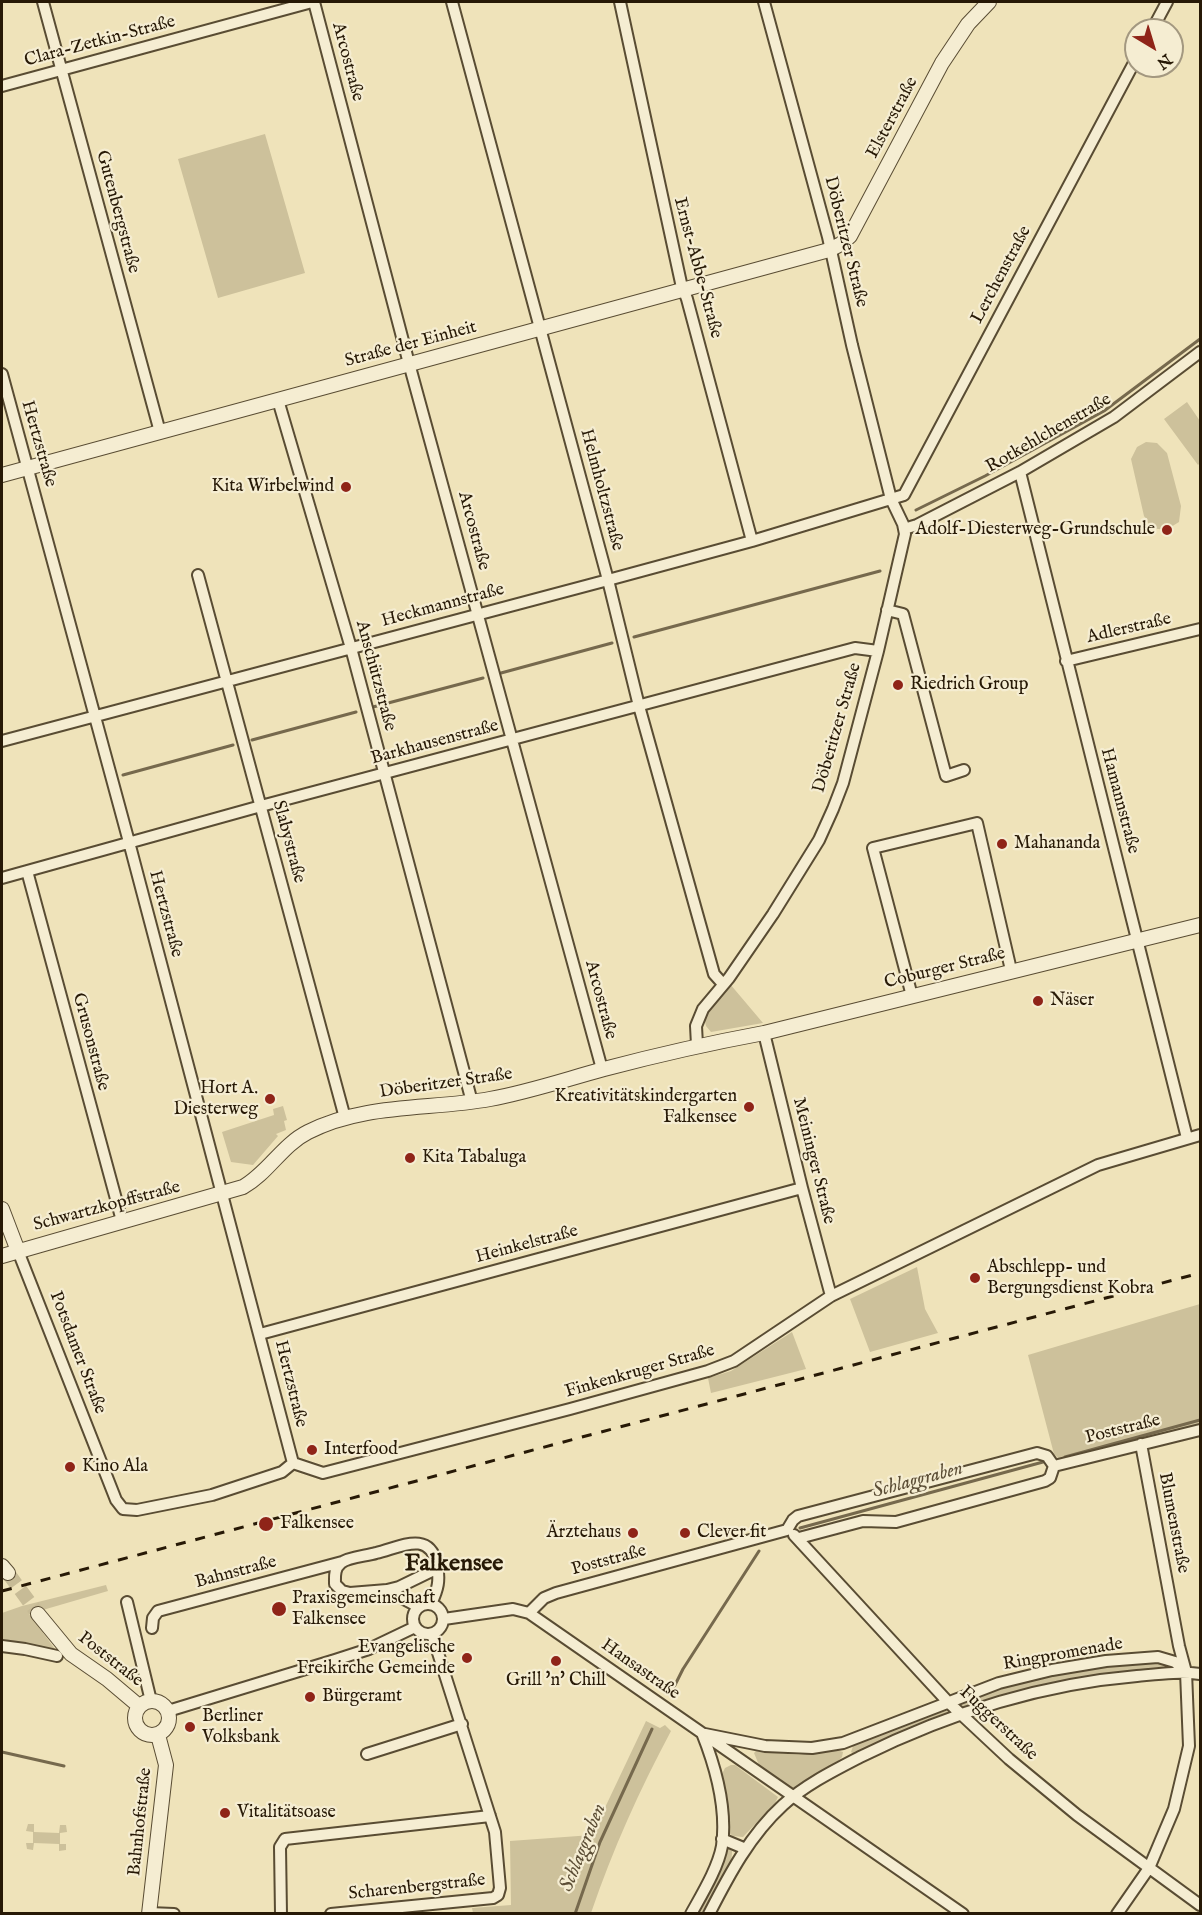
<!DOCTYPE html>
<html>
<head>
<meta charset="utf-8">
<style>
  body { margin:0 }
  #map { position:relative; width:1202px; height:1915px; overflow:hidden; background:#efe3ba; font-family:"IM FELL English",serif }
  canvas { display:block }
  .frame { position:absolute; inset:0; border:3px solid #271906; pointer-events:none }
  .north { position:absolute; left:1124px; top:18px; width:60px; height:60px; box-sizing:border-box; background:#f5edd2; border:2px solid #a39880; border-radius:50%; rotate:142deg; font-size:16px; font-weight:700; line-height:24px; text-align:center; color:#271906 }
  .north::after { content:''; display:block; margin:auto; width:21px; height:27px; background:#8f2418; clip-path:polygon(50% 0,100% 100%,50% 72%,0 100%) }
</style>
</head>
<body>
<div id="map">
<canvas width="1202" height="1915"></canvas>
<div class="frame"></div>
<div class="north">N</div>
</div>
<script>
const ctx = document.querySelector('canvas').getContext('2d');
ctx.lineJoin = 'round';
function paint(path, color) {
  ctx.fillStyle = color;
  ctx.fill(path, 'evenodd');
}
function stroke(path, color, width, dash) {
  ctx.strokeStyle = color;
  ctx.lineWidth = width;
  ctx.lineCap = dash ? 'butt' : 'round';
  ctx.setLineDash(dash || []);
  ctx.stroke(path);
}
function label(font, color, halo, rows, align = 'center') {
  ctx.font = font + ' "IM FELL English",serif';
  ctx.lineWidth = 4.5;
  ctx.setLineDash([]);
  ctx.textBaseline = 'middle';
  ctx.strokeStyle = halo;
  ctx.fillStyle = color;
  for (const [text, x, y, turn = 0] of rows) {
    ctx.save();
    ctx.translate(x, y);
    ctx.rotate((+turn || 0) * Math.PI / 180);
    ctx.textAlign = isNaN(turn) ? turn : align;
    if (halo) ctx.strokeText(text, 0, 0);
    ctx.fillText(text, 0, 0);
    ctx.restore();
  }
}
paint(new Path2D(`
  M265,134L305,273L218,298L178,159Z
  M1187,402L1200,421V463L1198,465L1164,419Z
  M1146,442L1157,443L1167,453L1181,506L1179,522L1166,530L1151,528L1144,516L1131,459L1137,447Z
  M730,984L763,1023L711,1032L706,1026L704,1017L711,1005Z
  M283,1106L287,1120L284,1121L286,1130L276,1134L278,1136L253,1165L231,1162L222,1132L274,1115L273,1109Z
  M917,1267L925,1309L938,1333L870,1352L850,1299Z
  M1200,1304V1427L1062,1462L1054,1454L1028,1355Z
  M792,1332L806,1369L711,1393L708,1378L731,1371Z
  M106,1585L108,1591L29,1614L55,1649L2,1639V1613L22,1606Z
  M1155,1661L1171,1667L1170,1669L963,1707H960L958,1701C1021,1678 1088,1665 1155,1661Z
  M946,1705L950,1708V1712L913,1727L854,1754L851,1752L853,1746Z
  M646,1721L660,1728L665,1725L671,1731C639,1791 613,1849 591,1913H473L472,1908L511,1905L510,1841L592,1835Z
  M837,1750L843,1752L842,1757L839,1760L794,1790L759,1765L754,1753L756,1751L799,1755Z
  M731,1765H735L778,1797L775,1803L743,1837L733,1836L729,1833L726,1796L720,1778L725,1768Z
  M28,1824H34V1832L59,1833L60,1825H66L67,1832L60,1833V1844H66V1850L59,1851V1844L34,1843L33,1850L27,1849L26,1843H33V1832L26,1831Z
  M729,1849L732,1851C733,1868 713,1898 704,1913L695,1914Z`), '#cdc19b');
stroke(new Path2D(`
  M916,510L985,476L1104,411L1200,339
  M634,637L880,571
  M501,673L612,643
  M373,707L483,678
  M252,740L356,712
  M123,775L233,745
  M1065,1457L1200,1420
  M800,1528L1043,1462
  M672,1691L683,1669L759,1551
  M2,1752L64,1766
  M575,1914L600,1842L652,1729`), '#76694d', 3);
stroke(new Path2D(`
  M8,1573L38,1614`), '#c7bb96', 14, [14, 7]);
const minor = new Path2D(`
  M43,2L160,432
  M314,2L407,356L602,1069
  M452,2L608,580L639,706L714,974L723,984
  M620,2L681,283L687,299L752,541
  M1152,30L1167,2
  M2,86L312,2
  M2,374L129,842L293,1463
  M278,400L351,648L472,1102
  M1020,472C1074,694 1132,916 1187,1138
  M904,529L917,525L1020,472L1114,417L1200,352
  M198,575L345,1118
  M887,610L903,614L946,776L964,770
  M1066,661L1200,629
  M2,741L608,580L752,541L904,495L1136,59
  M27,871L122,1221
  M2,878L261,806L855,648L878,651
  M912,996L873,848L977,823L1011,970
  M764,1033L802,1188L831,1296
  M697,1045L696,1026L703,1009L729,978L773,914L819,840L833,809L843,783L878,651L905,534L903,524L891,499L852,345L828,237L764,2
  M18,1251L116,1500L123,1509L137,1510L212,1495L282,1472L293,1463
  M260,1334L802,1188
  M293,1463L323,1473L570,1409L708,1371L734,1361L831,1296L1098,1165L1200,1135
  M1054,1466L1200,1430
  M794,1535L948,1702L1009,1759L1077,1815L1200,1905
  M387,1590L419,1607
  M127,1602L151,1701
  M413 1619a15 15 0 1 1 30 0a15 15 0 1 1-30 0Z
  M431,1604C438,1589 440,1581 437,1564C429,1530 401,1547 376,1553C367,1556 348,1557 341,1563C334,1569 335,1576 335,1584L342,1591L350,1593L387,1590L399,1587L438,1568
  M529,1613L544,1598L556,1593L787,1530L793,1520L798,1516L1037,1453L1047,1456L1054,1466L1050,1478L1045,1481L896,1522L863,1521L799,1538
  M444,1619L513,1609L529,1613L963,1914
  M152,1628L153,1618L158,1611L342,1562
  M2,1646L25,1649L57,1656
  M168,1711L335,1660L369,1649L415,1627
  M705,1734L765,1746L812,1748L843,1743L999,1683L1052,1670L1106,1661L1158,1657L1175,1662L1186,1672
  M367,1754L462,1724
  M722,1839L746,1849
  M149,1913L174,1914
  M281,1914L280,1847L285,1839L490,1816
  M331,1914L493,1898L498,1895L500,1888L495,1832L432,1634
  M691,1914C702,1894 718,1868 722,1846C727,1809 716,1768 702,1733
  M709,1914C729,1875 750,1835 783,1805C805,1785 833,1771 860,1757C947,1714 1040,1684 1137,1676C1158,1674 1179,1671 1200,1674
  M1117,1914L1149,1868L1174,1809L1189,1746L1186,1672L1179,1646L1141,1444`);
const tertiary = new Path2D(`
  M2,475L829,250L841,244L850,236L942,63L968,24L989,2
  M2,1209L18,1251
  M2,1256L243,1187C268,1173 282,1145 308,1132C364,1103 430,1110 490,1099C529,1092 567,1079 604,1069C657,1055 710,1043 764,1033L1200,925
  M2,1566L8,1573
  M38,1614L71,1654L107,1679L139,1706
  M135 1718a17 17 0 1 1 34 0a17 17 0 1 1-34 0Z
  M149,1914L166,1765L158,1735`);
stroke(minor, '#594c33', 14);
stroke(tertiary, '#594c33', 16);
stroke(minor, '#f5edd2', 10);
stroke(tertiary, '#f5edd2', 14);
stroke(new Path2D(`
  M2,1591L1200,1273`), '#271906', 3, [10, 10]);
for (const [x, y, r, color] of [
  [346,487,6,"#8f2418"],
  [1167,530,6,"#8f2418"],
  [898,685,6,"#8f2418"],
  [1002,844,6,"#8f2418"],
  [1038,1001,6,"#8f2418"],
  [270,1099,6,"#8f2418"],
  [749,1107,6,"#8f2418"],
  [410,1158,6,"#8f2418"],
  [975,1278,6,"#8f2418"],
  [312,1450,6,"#8f2418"],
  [70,1467,6,"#8f2418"],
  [266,1524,8,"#8f2418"],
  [633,1533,6,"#8f2418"],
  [685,1533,6,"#8f2418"],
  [279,1609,8,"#8f2418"],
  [467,1658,6,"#8f2418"],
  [556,1661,6,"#8f2418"],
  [310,1697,6,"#8f2418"],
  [190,1727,6,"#8f2418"],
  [225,1813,6,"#8f2418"]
]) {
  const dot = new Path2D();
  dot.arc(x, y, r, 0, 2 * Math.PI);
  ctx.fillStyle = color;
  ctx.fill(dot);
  stroke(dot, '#f5edd2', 2);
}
label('18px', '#271906', '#f5edd2', [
  ["Clara-Zetkin-Straße",100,42,-15],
  ["Arcostraße",347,62,75],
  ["Elsterstraße",893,118,-62],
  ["Gutenbergstraße",117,212,75],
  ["Döberitzer Straße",845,242,76],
  ["Ernst-Abbe-Straße",697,268,75],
  ["Lerchenstraße",1002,275,-62],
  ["Straße der Einheit",411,345,-15],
  ["Rotkehlchenstraße",1049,434,-30],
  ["Hertzstraße",38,444,74],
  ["Helmholtzstraße",601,490,75],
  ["Arcostraße",473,531,75],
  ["Heckmannstraße",443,606,-15],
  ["Adlerstraße",1129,629,-13],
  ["Anschützstraße",375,676,75],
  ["Döberitzer Straße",838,728,-74],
  ["Barkhausenstraße",435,743,-15],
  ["Hamannstraße",1119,801,75],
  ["Slabystraße",288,842,75],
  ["Hertzstraße",165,914,75],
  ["Coburger Straße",945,969,-14],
  ["Arcostraße",600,1000,75],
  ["Grusonstraße",90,1042,75],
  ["Döberitzer Straße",446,1084,-8],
  ["Meininger Straße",813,1161,76],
  ["Schwartzkopffstraße",107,1207,-15],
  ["Heinkelstraße",527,1245,-15],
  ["Potsdamer Straße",77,1353,69],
  ["Finkenkruger Straße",640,1372,-16],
  ["Hertzstraße",290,1384,76],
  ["Poststraße",1123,1430,-14],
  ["Blumenstraße",1173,1523,79],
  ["Poststraße",609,1561,-15],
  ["Bahnstraße",236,1573,-15],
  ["Ringpromenade",1063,1655,-10],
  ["Poststraße",110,1660,38],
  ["Hansastraße",640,1670,35],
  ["Fuggerstraße",998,1724,43],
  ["Bahnhofstraße",141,1822,-84],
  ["Scharenbergstraße",417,1888,-6]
]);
label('18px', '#271906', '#f5edd2', [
  ["Kita Wirbelwind",334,487,"right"],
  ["Adolf-Diesterweg-Grundschule",1155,530,"right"],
  ["Riedrich Group",910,685],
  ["Mahananda",1014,844],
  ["Näser",1050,1001],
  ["Hort A.",258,1089,"right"],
  ["Diesterweg",258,1110,"right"],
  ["Kreativitätskindergarten",737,1097,"right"],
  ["Falkensee",737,1118,"right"],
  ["Kita Tabaluga",422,1158],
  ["Abschlepp- und",987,1268],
  ["Bergungsdienst Kobra",987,1289],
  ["Interfood",324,1450],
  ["Kino Ala",82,1467],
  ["Falkensee",280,1524],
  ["Ärztehaus",621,1533,"right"],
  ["Clever fit",697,1533],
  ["Praxisgemeinschaft",292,1599],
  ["Falkensee",292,1620],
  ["Evangelische",455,1648,"right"],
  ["Freikirche Gemeinde",455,1669,"right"],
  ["Grill 'n' Chill",556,1681,"center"],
  ["Bürgeramt",322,1697],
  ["Berliner",202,1717],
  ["Volksbank",202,1738],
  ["Vitalitätsoase",237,1813]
], 'left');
label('italic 20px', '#5c4e36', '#f5edd2', [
  ["Schlaggraben",918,1481,-15],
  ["Schlaggraben",584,1848,-68]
]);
label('bold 24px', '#271906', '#f5edd2', [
  ["Falkensee",454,1565]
]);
</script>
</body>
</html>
